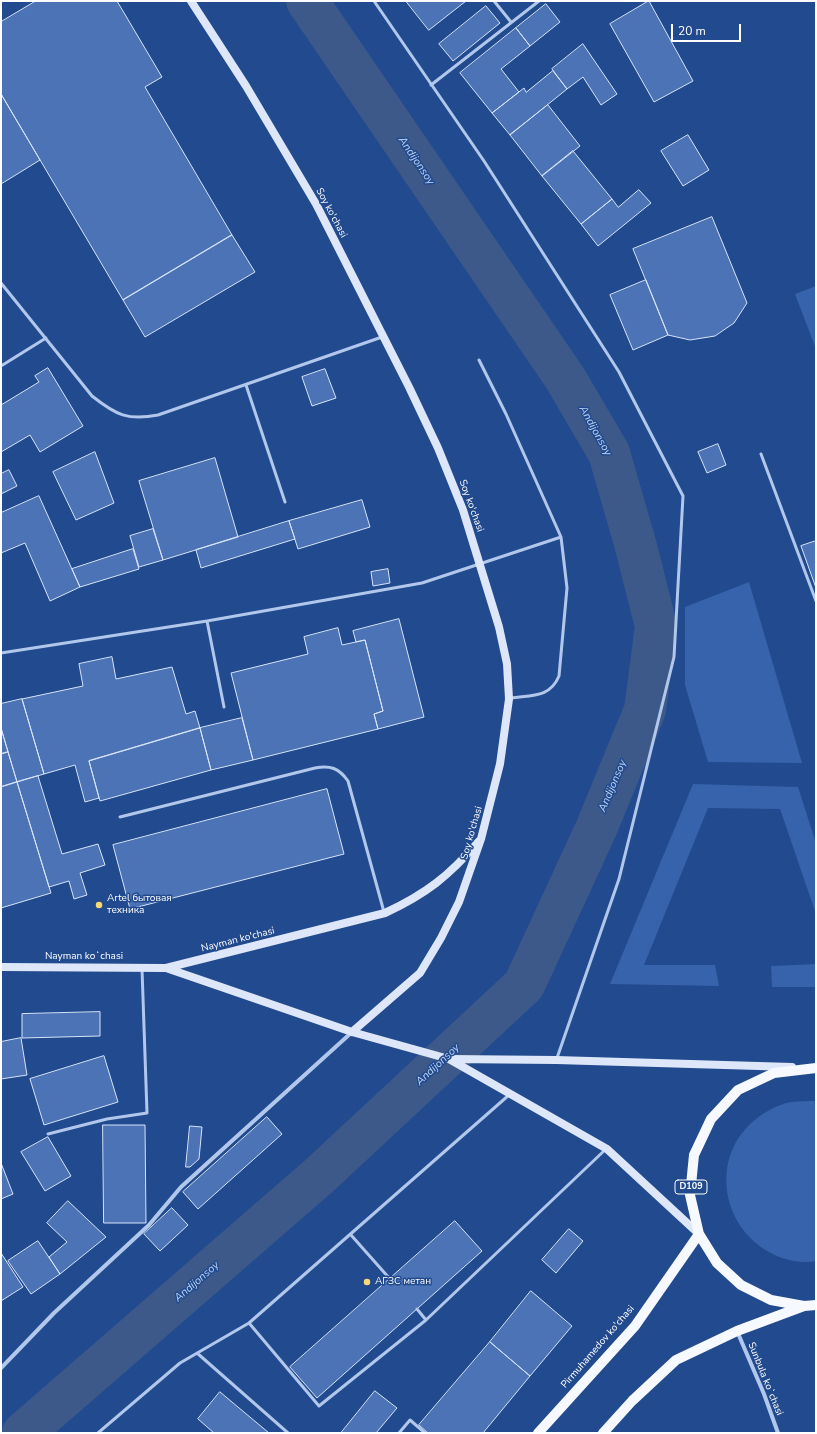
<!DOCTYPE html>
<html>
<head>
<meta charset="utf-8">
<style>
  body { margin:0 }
  #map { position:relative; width:817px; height:1434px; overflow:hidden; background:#224a8e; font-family:"Nunito Sans",sans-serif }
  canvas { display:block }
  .frame { position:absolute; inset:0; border:2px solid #fff; pointer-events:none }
  .scale { position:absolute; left:671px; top:24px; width:70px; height:18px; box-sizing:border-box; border:2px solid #fff; border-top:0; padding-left:5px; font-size:12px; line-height:14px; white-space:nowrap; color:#fff; -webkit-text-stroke:3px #224a8e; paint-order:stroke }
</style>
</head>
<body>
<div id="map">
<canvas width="817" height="1434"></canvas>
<div class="frame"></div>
<div class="scale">20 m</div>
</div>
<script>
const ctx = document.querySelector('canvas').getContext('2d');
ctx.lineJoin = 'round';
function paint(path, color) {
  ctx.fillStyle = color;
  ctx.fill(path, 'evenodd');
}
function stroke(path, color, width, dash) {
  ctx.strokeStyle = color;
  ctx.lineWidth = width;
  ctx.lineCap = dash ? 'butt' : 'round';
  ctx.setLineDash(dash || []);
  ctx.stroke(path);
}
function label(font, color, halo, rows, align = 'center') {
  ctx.font = font + ' "Nunito Sans",sans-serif';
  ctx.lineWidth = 3;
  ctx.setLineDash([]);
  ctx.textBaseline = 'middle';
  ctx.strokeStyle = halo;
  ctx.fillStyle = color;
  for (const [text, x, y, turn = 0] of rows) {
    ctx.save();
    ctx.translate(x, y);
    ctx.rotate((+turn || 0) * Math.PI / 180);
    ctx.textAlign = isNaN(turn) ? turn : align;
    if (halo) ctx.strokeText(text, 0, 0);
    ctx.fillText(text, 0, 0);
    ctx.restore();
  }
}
paint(new Path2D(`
  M816,286V349L795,294Z
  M749,582L802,763L708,762L685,685V607Z
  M693,784L798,787L816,843V914L780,809L708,808L644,965H715L719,986L610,984Z
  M816,964V987H772L771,966Z
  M816,1101V1261C800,1264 783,1260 769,1252C720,1225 710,1155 756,1119C766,1111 779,1104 791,1102C799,1101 808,1101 816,1101Z`), '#3663ab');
stroke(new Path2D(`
  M23,1433L320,1175L524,985L596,829L645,710L656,626L635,543L609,453L565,378L307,1`), '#3c598a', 42);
const building = new Path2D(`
  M36,1H117L162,77L145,87L232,235L123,300L1,94V22Z
  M406,1H466L429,30Z
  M649,1L693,81L654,102L610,24Z
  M546,4L560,22L530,46L516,28Z
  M486,6L500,23L453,61L439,44Z
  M516,28L530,46L501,69L519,92L492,113L460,73Z
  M583,44L617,94L601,105L583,77L567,89L552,69Z
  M553,71L567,89L510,135L492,113L524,88L526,92Z
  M1,94L40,160L1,184Z
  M548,105L580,146L542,176L510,135Z
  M688,135L709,170L683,186L661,151Z
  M573,151L612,199L581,224L542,176Z
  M639,190L651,203L598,246L581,224L612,199L618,207Z
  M712,217L747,303L734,323L715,336L690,340L668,335L633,249Z
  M232,235L255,272L145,337L123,300Z
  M646,280L668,335L633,350L610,295Z
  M48,368L83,426L40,452L30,435L1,452V405L39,382L35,376Z
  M325,369L336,398L312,406L302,377Z
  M718,444L726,465L707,473L698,452Z
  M95,452L114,503L76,520L53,472Z
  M215,458L238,537L163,560L139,481Z
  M9,470L17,486L1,494V474Z
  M39,496L80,587L50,601L25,543L1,553V513Z
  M362,500L370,527L298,549L289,521Z
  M289,521L295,539L201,568L196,550Z
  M153,529L163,560L139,567L130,536Z
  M816,541V588L801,546Z
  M133,549L139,569L80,587L72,569Z
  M388,569L390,583L373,586L371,572Z
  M399,619L424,717L378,729L374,714L383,711L365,640L356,642L353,631Z
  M338,628L342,645L365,640L383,711L374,714L378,729L253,760L231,673L308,654L304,637Z
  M112,657L116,679L172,667L186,714L195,711L200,728L89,761L99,798L85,802L75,765L44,774L22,699L83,686L79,664Z
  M22,699L44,774L17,782L1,728V704Z
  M242,718L253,760L211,770L200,728Z
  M1,728L8,752L1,754Z
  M200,728L211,770L100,801L89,761Z
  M8,752L17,782L1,787V754Z
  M38,776L62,854L98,844L105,865L80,873L87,895L74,899L69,881L49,887L17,782Z
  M17,782L51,893L1,908V787Z
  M327,789L344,854L130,909L113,845Z
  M100,1012V1036L22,1038V1014Z
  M21,1038L27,1075L1,1079V1042Z
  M104,1056L118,1102L44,1125L30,1079Z
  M267,1117L282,1134L198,1209L183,1192Z
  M103,1125H145L146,1223H104Z
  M190,1126L202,1127L199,1159L190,1167H186Z
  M48,1137L71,1176L45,1191L21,1152Z
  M1,1163L13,1194L1,1199Z
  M68,1201L106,1237L60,1274L49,1257L67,1242L47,1223Z
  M172,1208L188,1225L160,1251L144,1234Z
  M455,1221L482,1251L317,1398L290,1367Z
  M569,1229L583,1241L556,1273L542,1260Z
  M38,1241L60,1274L31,1294L8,1261Z
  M1,1253L23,1287L1,1301Z
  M531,1291L572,1326L530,1376L490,1342Z
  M490,1342L530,1376L483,1433H428L419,1425Z
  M375,1391L397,1408L376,1433H341Z
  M220,1392L269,1433H214L198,1419Z`);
paint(building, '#4b73b5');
stroke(building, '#d6e4f9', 1);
stroke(new Path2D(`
  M374,1L484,161L619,372L683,496L674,657L619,879L557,1058
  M494,1L511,22
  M431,85L539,1
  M1,283L92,396C116,415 128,421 158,415L382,337
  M479,360L506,414L561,537L567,588L559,676C550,698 531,695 511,698
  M1,366L46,338
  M246,385L285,502
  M761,454L816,601
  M207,621L224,707
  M1,653L207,621L422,583L561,537
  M120,817L315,768C330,765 339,768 348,781L384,912
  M48,1134L107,1119L147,1113L142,969
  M351,1235L390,1279
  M417,1309L426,1320L606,1149
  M426,1320L319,1406L249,1323L509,1095
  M197,1353L288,1433
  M98,1433L180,1363L249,1323
  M399,1433L410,1420L425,1433`), '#b1c8ec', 3);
stroke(new Path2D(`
  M737,1331L764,1394L778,1433
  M1,1368L54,1313L149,1225L181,1187L351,1033`), '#b1c8ec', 4);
stroke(new Path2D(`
  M191,1L246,86L316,204L409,387L438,448L463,510L499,627L507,664L509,699L500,764L481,839L459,902L441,938L420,973L352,1032
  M1,967L166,968L385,913C426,894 449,876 479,841
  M166,968L352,1032L449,1059L607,1149L699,1234
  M450,1059L556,1060L792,1067`), '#dde7f9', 8);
stroke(new Path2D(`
  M816,1068L774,1073L738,1090L711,1119L694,1155L690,1195L699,1234L717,1263L741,1285L771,1300L804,1306L816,1305
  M538,1433L635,1326L699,1234
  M603,1433L632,1401L676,1360L737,1331L804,1306`), '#f6f9ff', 10);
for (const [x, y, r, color] of [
  [99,905,4,"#f8da73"],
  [367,1282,4,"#f8da73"]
]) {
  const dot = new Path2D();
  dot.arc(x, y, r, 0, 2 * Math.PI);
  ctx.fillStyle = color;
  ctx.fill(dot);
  stroke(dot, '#224a8e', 1.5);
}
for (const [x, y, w] of [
  [691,1187,32]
]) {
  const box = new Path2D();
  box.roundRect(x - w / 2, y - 7, w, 14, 3);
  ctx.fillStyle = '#224a8e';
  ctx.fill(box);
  stroke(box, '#fff', 1);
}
label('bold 9px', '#fff', null, [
  ["D109",691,1187]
]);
label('10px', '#fff', '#224a8e', [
  ["Soy ko'chasi",331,213,62],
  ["Soy ko'chasi",471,506,70],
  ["Soy ko'chasi",472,833,-74],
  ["Nayman ko'chasi",238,940,-14],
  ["Nayman koʻchasi",84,957],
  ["Pirmuhamedov ko'chasi",598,1347,-49],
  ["Sunbula koʻchasi",765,1379,68]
]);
label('10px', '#fff', '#224a8e', [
  ["Artel бытовая",107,899],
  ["техника",107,911],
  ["АГЗС метан",375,1282]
], 'left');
label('italic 11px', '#bdd2f3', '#224a8e', [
  ["Andijonsoy",416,161,56],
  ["Andijonsoy",595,431,61],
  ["Andijonsoy",613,786,-67],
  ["Andijonsoy",438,1065,-43],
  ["Andijonsoy",197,1282,-41]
]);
</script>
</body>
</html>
